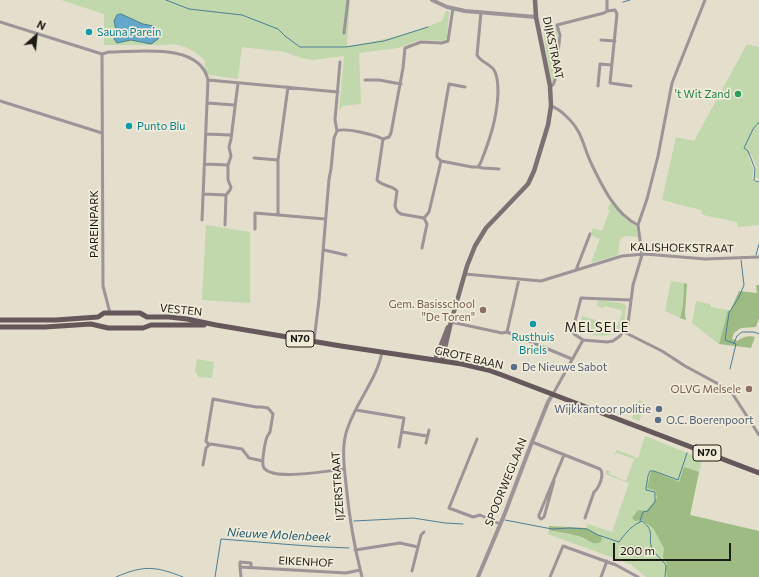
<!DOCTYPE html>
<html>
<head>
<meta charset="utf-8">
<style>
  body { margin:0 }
  #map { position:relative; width:759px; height:577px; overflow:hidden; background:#e4decd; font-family:Commissioner,sans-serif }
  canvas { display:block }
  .north { position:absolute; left:16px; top:16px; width:40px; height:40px; -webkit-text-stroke:3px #f1ebda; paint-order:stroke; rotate:27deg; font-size:11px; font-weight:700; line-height:16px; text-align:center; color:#1d1b15 }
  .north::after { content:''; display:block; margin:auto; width:14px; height:18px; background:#1d1b15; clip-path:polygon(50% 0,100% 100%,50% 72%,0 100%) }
  .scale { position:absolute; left:613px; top:543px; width:118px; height:18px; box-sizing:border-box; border:2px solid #1d1b15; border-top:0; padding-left:5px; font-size:12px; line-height:14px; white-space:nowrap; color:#1d1b15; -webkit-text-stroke:3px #f1ebda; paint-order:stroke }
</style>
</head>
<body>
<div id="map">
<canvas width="759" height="577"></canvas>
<div class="north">N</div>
<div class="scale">200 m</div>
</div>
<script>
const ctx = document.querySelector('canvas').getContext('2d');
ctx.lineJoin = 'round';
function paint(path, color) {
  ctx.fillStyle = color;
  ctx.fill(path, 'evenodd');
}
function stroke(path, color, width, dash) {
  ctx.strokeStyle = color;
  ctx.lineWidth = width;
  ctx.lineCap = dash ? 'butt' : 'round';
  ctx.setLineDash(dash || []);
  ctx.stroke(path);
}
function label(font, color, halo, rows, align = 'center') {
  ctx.font = font + ' Commissioner,sans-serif';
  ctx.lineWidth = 3.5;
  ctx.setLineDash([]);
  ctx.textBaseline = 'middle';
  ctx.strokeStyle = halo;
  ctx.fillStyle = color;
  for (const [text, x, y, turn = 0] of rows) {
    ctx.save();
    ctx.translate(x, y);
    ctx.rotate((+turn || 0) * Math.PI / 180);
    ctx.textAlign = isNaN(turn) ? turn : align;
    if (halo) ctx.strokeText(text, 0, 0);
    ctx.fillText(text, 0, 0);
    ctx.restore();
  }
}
paint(new Path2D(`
  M61,0H350L347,46C380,41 411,34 442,21L446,11L449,12L447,38L443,41L419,40L398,48L359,53L361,104L343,106L339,111L344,56L312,60L301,58L285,52L242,47L238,79L204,74L205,61C195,50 179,42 164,45H104V14Z
  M543,21L555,26L558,31L554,81L552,82L545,46Z
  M747,44L759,47V179L755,177L757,168L751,154L748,156L754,170L752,178L755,182L759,183V225L738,227L737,222L703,215L701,210L662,200L676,137L694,141Z
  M612,201L626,220L636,226L638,237L624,236L620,239L618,255L591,263L600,239L592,236V234L591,233L593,228L602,231L610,210L607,209Z
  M206,225L250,232V303L202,300Z
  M671,281L684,283L683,305L680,318L665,311Z
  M598,300L623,303L626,306C625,312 626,322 623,328C617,339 588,336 579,331L582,316L599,321L600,324L605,325C609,323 614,328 618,325L622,313L621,310L605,306L603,308L597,306Z
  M696,301L710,304L711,307L728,310L719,344L692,323Z
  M197,359L214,362L212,378L199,377L195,371Z
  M639,400L644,402L642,408L644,410L639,421L632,418Z
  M645,436L702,459L690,515L759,531V577H646L630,564L548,534L549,530C565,536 575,532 591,543L602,537L586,528L588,524L612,532L629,483L605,474L606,470L610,471L609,474L626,481L634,459L617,453L615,455H614L617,450L638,458Z`), '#c0d8ac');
paint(new Path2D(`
  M684,283L687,284L685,314L686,320L680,318L683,305Z
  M756,285H759V318L756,327L741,328L734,333L732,339L737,341C743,337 748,335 755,337L751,348L719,344L728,310L730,311L739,291L757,293Z
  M684,467L699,472L690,515L759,531V577H667L666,568L667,564L663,557L664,548L653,528L642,520L635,521L632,518L638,510L646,511L657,498L656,491L647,488L651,472L653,471L679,482Z
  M549,526L586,528L602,537L601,542C592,546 589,540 581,537C570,533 559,533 549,530Z`), '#9dbb83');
const water = new Path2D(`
  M121,14L143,24L154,26L159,31L158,39L151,44L131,40L117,43L114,39L116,30L114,21L117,15Z`);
paint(water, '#63a8c9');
stroke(water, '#4e7e93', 1);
stroke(new Path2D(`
  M166,0L189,9L242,15L278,29L285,36L300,47H346L384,41L428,27
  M623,2L630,0
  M759,122L753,129L744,148L748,151L755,169L754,180L757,182L759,181
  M756,255L759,244
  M734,343L737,336L742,332H754L759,334
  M730,369L736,344L725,340L729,313L739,297L744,285L741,260
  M505,520L552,529L570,528L587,529L598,535L619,542C624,535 631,526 640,522
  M354,521L413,518L445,523L463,524
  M640,521L643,512L648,511L655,502V492L646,490V488L648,476L650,471H654L678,480L687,453
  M640,522L642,521C657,532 646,539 653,550C656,555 662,560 666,565L665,577
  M116,577C144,565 155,566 183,577
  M215,577L221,539C264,542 306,547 349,548`), '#4e7e93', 1);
stroke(new Path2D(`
  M607,11V0
  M0,22L102,54
  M344,33L348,0
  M601,40L615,41
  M102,54L103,286L110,313
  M102,54L109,52C138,52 200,42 208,80L338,92
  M365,80H379L401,84
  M550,86L553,85L555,80L560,35L557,25L604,13L607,11L615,10L617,14L610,83L631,86
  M598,86L600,64L612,65
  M0,101L102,133
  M207,103L234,105
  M551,106C557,108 562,112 566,116C584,133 582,145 592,165C602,186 616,215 638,225
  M337,131C345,127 375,135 383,139L377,180C383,187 392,185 397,191L395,206L397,211L401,214L424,218L429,212L441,161L472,167H478L481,162C490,139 497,118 498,93C498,87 498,78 495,72C492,64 481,63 477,55L481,12
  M206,134L231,135
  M383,139L389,137L391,133L403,68L405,48L421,42L442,43L448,41L453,8
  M254,158L278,160
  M441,161L437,157V153L449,84L465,87
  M205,164L228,165
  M478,167L483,168L499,169
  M204,194L226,195
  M278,214V160L288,87
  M202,220L208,80
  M225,225L226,195L230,190L231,187L228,180V165L231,156L229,147L231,139L238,83
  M255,229V213L325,219
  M422,248L427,224L424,218
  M324,250L346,255
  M576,270L590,234
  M465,274L541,281L622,256L645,254L705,259L759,257
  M630,300L581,298L573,329L574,334L583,340L607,342L613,341L620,336L628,324L633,285L642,255L638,225L647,199L658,156L672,83L705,0
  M451,322L502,333L507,332L572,359
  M507,332L519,279
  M624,332L662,351L685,366L724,387L732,393L759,435
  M314,341L319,300L329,179L331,169L334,138L337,131L335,120L340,62
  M553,394L583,340
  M356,410L404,418L399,447
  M402,432L427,436
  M477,439L449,508L473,517L480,515L500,524
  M532,442L600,469C605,474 599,488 594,492L585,518
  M426,443L429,430
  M209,445L211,444L242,449L249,458L263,461
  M203,465L206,448L209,445L206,441L213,399L256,407H261L268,408L273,414C272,420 271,426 270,432C269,434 267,436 267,437C265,442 262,460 263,465C265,483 331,470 344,469
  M554,481L544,517L541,519L539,517V515L564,455
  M418,547L421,535L424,532
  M355,550L400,543L418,547L412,571
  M240,567V562L251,563V568
  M241,577L240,567L346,573L360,570
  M362,577C354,546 349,516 346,484C344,466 341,444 348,427C357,401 377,379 382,352
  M550,577L563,546L616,565L638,577
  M601,577L607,561`), '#9c9496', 3);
stroke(new Path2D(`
  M432,0L447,7L465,11L536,17
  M478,577L505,513L532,442L548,402L553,394`), '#9c9496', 4);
stroke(new Path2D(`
  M435,360L448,327
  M442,361L451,322L467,266L475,246L486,228L528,184L534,171L548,125L551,106L550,86L536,17L535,0`), '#7c7073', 4.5);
stroke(new Path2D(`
  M0,320H56L98,317L104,313H140L147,317H169L187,319L216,325L341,346L462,364L488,370L502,375L759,473
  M0,327H45L91,324L108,328H143L151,325H204`), '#66575a', 5);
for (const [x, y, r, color] of [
  [89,32,4,"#0f9aa8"],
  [738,94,4,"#2e9e5b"],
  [129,126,4,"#0f9aa8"],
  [483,310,4,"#8d6e63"],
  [533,324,4,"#0f9aa8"],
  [514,367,4,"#5c6f8a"],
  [749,389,4,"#8d6e63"],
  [659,409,4,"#5c6f8a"],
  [658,420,4,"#5c6f8a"]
]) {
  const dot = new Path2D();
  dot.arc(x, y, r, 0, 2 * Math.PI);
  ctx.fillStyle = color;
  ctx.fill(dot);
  stroke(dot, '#f1ebda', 1.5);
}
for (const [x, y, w] of [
  [300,339,28],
  [707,453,28]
]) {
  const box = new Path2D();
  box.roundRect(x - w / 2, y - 8, w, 16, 3);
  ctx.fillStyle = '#f1ebda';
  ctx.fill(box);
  stroke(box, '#1d1b15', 1);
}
label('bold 10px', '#1d1b15', null, [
  ["N70",300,339],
  ["N70",707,453]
]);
label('11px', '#0d838f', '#f1ebda', [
  ["Sauna Parein",97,32],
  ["Punto Blu",137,126],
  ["Rusthuis",533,337,"center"],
  ["Briels",533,350,"center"]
], 'left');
label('11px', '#1d1b15', '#f1ebda', [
  ["DIJKSTRAAT",553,48,78],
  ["PAREINPARK",94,224,-90],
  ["KALISHOEKSTRAAT",682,248,1],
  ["VESTEN",181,310,6],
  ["GROTE BAAN",469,358,13],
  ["SPOORWEGLAAN",506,482,-68],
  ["IJZERSTRAAT",338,486,-94],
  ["EIKENHOF",306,562,3]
]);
label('11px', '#27864d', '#f1ebda', [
  ["'t Wit Zand",730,94]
], 'right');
label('11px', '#785e54', '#f1ebda', [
  ["Gem. Basisschool",475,304],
  ["\"De Toren\"",475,317],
  ["OLVG Melsele",741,389]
], 'right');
label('11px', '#4e5e75', '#f1ebda', [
  ["De Nieuwe Sabot",522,367],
  ["Wijkkantoor politie",651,409,"right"],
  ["O.C. Boerenpoort",666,420]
], 'left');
label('italic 12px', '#225970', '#f1ebda', [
  ["Nieuwe Molenbeek",279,535,3]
]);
ctx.letterSpacing = '1px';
label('13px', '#1d1b15', '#f1ebda', [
  ["MELSELE",597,328]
]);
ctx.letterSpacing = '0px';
</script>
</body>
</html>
